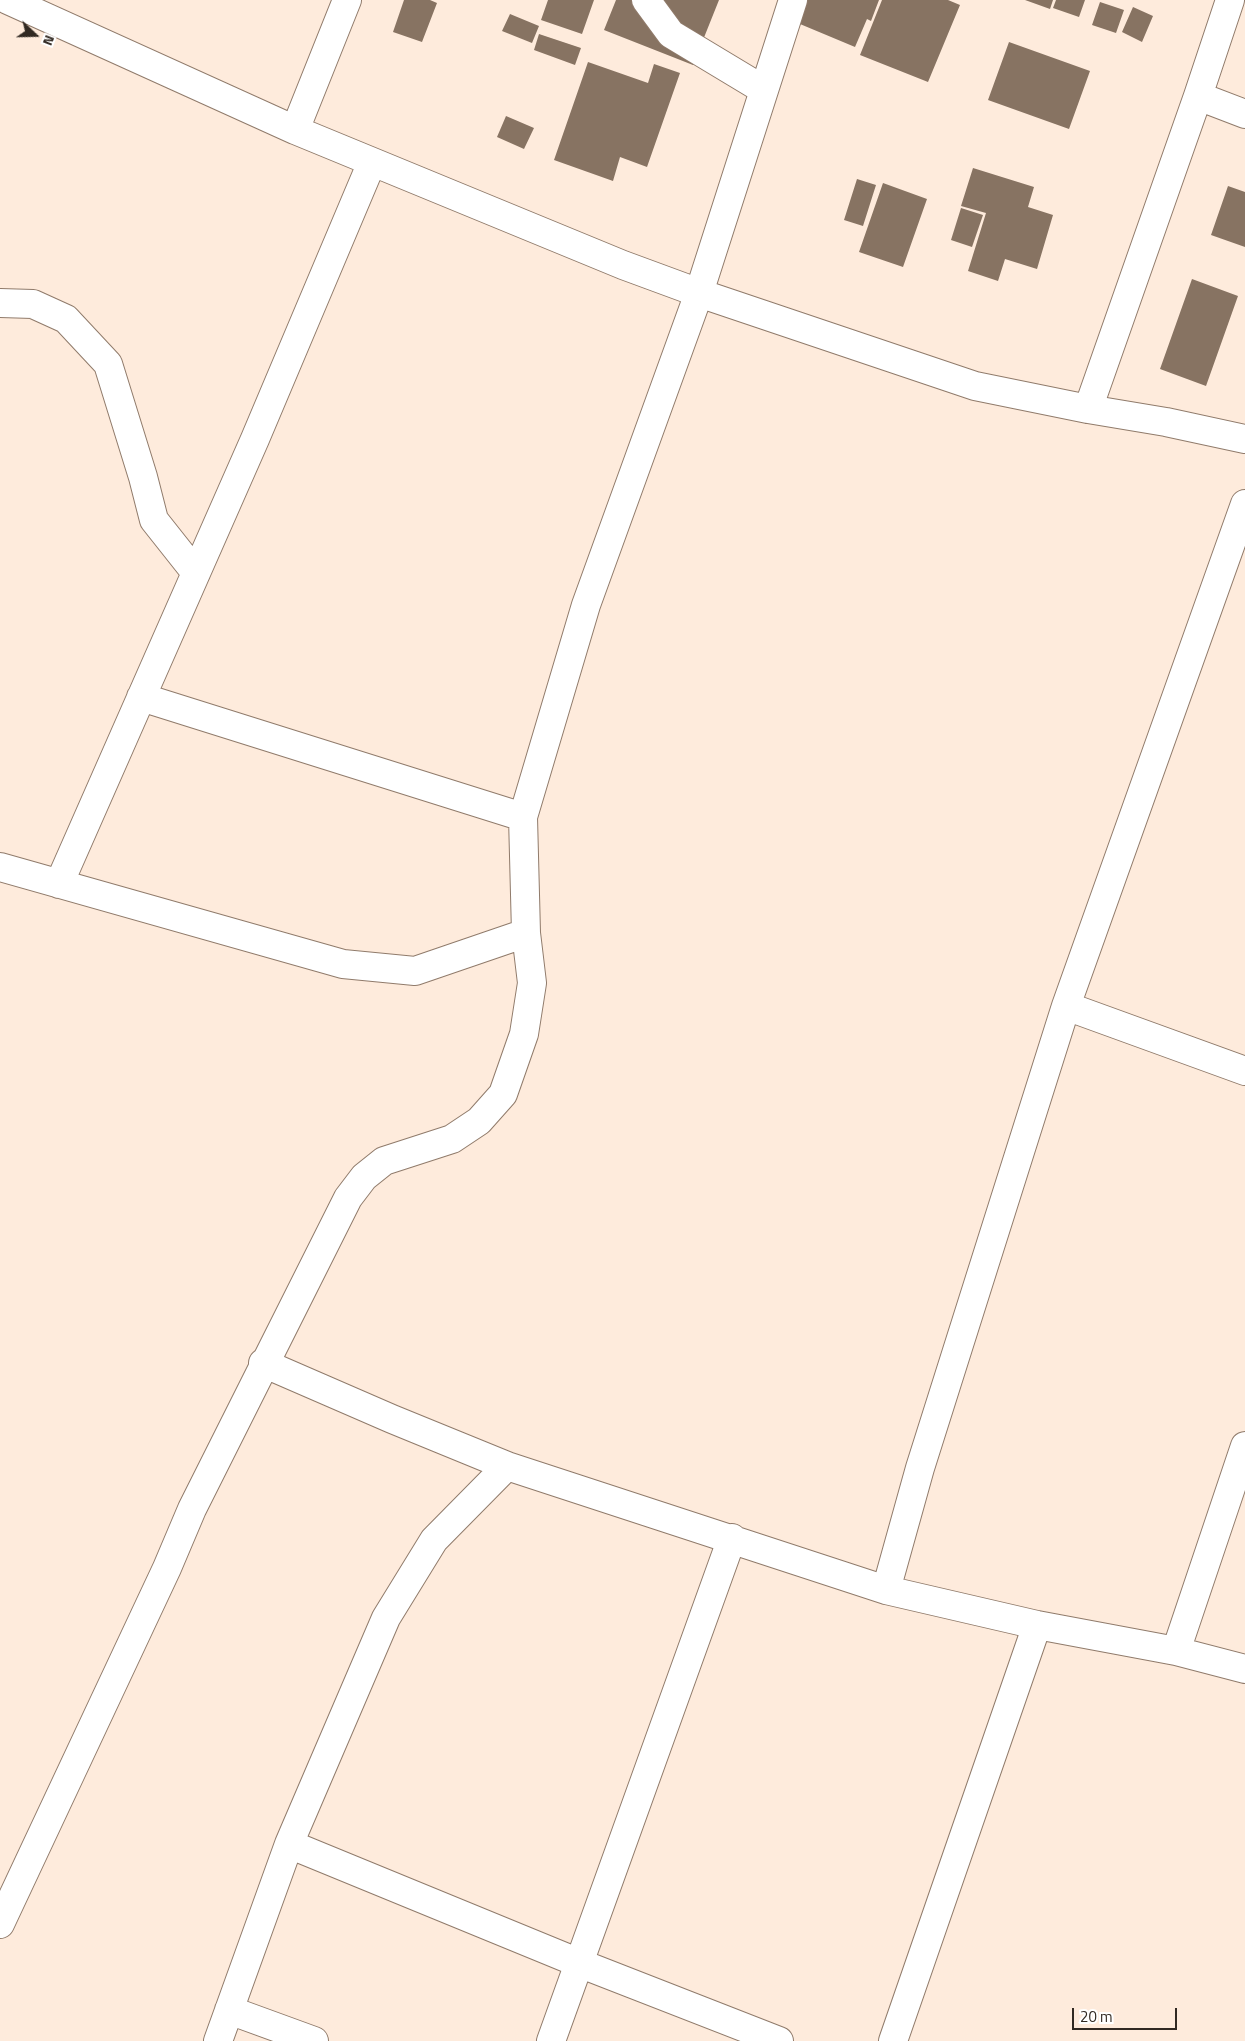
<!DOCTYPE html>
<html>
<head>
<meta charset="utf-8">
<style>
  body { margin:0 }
  #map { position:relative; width:1245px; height:2041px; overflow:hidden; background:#feebdc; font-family:"Titillium Web",sans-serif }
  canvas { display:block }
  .north { position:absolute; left:10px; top:10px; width:50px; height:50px; -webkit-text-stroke:4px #fff; paint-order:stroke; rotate:111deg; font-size:14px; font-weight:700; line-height:20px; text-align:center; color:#312922 }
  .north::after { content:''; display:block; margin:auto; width:18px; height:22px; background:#312922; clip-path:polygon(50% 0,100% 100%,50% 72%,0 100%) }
  .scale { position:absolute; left:1072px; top:2008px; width:105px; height:22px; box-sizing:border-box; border:2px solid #312922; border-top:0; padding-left:6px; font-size:15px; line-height:18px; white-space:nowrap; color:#312922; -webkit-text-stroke:4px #fff; paint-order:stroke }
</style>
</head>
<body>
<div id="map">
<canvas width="1245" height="2041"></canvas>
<div class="north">N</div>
<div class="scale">20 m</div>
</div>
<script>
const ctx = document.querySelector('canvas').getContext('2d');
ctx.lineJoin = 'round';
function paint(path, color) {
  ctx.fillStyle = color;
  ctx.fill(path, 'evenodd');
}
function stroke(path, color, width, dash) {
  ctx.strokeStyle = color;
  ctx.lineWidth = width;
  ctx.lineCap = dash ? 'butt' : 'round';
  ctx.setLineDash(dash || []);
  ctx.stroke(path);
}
paint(new Path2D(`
  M404,0H430L437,3L422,42L393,32Z
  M548,0H594L582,34L541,20Z
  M616,0H719L693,65L604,30Z
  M795,0H879L871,21L867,19L855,47L788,19Z
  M882,0H948L960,5L928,82L860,55Z
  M1025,0H1053L1050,9Z
  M1056,0H1085L1079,17L1053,8Z
  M1100,2L1124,10L1116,33L1092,25Z
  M1133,7L1153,16L1142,42L1122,32Z
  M510,14L539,26L532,43L502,31Z
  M539,34L581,48L575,65L534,50Z
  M1009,42L1090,71L1069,129L988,100Z
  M588,62L648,83L654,64L680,73L647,167L620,157L613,181L554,160Z
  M506,116L534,128L524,149L497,137Z
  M973,168L1034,187L1028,207L1053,215L1037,269L1005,259L998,281L968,271L986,213L961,206Z
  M857,179L876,185L863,226L844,220Z
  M883,183L927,199L903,267L859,252Z
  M1228,186L1245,192V247L1211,235Z
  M961,208L983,215L972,247L951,240Z
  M1192,279L1238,296L1206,386L1160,369Z`), '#877362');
const minor = new Path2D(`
  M8,0L295,130L623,265L699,293L975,386L1088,409L1166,422L1245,439
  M646,0L671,34L764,90
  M1198,96L1245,114
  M295,130L347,0
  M0,303L33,304L66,319L108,364L143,477L154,520L196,573
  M1088,409L1198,96L1230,0
  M141,697L523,817
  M0,867L343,964L415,971L526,933
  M59,884L255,439L372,162
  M1066,1006L1245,1071
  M263,1363L392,1419L507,1466L886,1590L1037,1625L1176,1651L1245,1669
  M886,1590L920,1468L1066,1006L1245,504
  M1176,1651L1245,1446
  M289,1844L579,1963L779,2041
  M0,1924L167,1568L192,1509L348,1198L364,1177L384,1161L452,1139L479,1121L503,1094L524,1034L532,983L526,933L523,817L586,605L699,293L793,0
  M229,2010L314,2041
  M218,2041L289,1844L386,1618L434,1540L507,1466
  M551,2041L732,1538
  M893,2041L1037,1625`);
stroke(minor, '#907b6b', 30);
stroke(minor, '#fff', 28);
</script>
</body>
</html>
